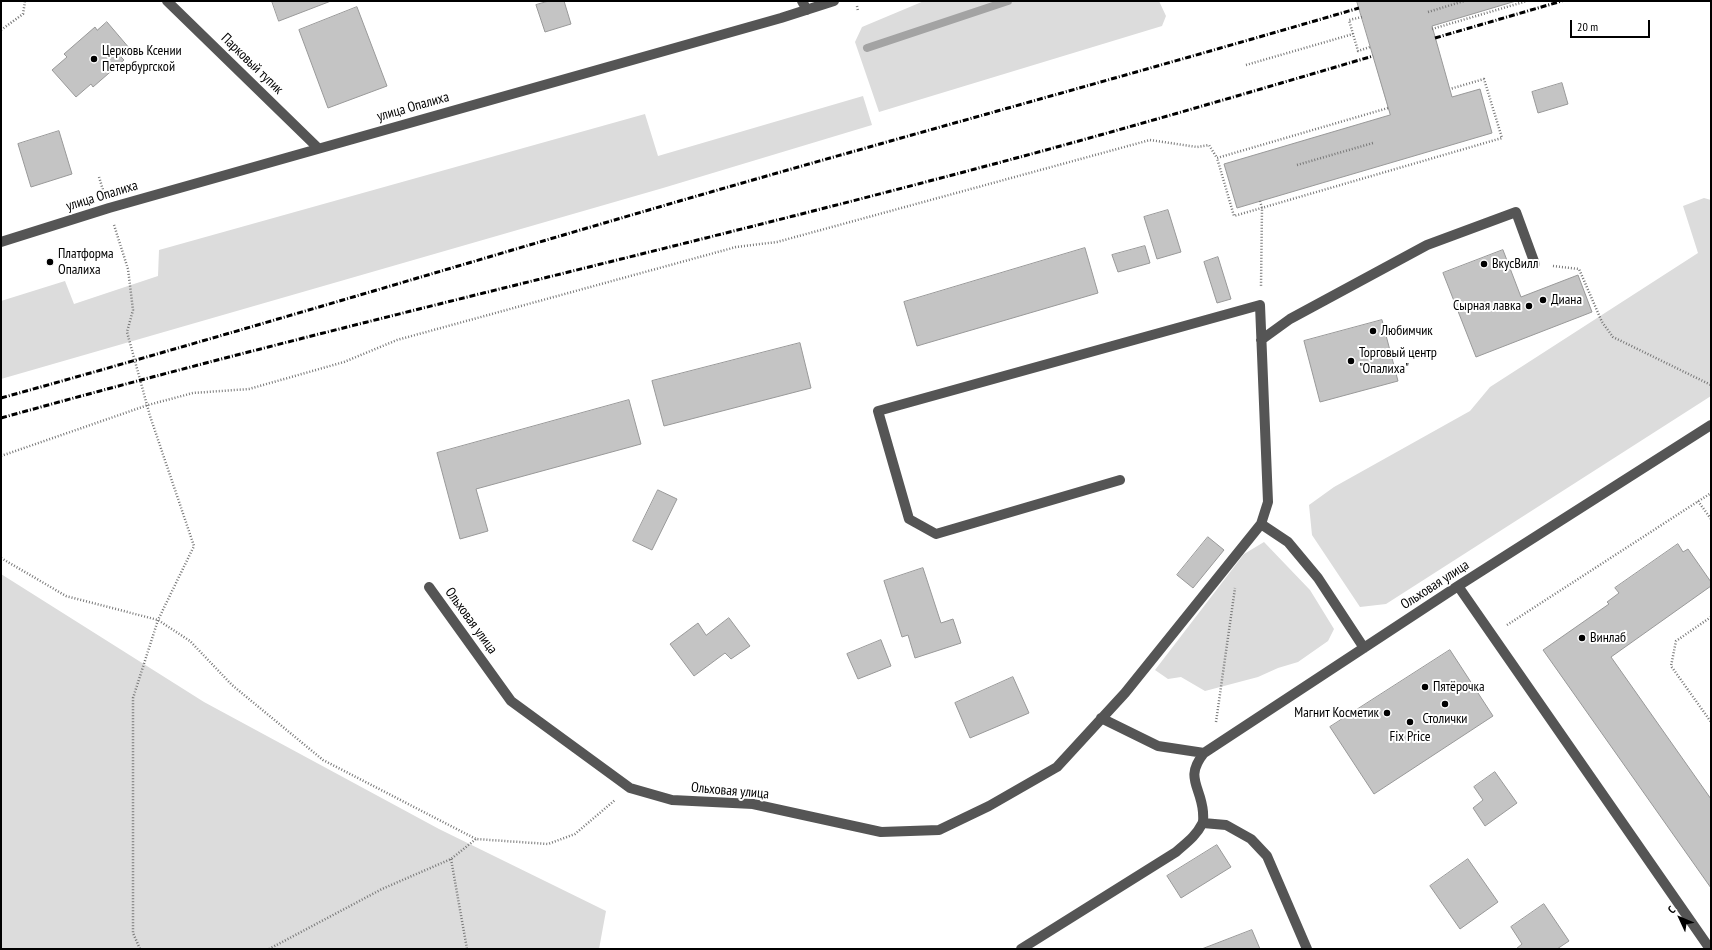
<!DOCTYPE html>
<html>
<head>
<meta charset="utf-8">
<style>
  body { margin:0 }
  #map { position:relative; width:1712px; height:950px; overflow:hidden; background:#fff; font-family:"PT Sans Narrow",sans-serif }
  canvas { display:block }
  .frame { position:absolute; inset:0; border:2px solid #000; pointer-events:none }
  .north { position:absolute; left:1660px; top:898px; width:40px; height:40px; -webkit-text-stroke:3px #fff; paint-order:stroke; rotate:314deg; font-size:11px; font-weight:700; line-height:16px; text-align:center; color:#000 }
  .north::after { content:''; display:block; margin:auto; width:14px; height:18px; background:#000; clip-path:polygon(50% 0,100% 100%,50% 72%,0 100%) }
  .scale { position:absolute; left:1570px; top:20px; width:80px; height:18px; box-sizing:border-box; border:2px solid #000; border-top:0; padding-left:5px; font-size:12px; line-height:14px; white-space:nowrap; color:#000; -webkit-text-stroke:3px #fff; paint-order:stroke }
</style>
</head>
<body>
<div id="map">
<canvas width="1712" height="950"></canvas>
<div class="frame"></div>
<div class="north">С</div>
<div class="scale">20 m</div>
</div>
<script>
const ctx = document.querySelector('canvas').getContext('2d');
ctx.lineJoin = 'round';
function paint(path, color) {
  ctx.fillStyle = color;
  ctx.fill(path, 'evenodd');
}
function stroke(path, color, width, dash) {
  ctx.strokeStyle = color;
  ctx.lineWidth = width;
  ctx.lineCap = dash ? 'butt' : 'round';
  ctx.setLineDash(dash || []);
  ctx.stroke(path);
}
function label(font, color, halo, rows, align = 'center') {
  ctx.font = font + ' "PT Sans Narrow",sans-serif';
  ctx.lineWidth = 4;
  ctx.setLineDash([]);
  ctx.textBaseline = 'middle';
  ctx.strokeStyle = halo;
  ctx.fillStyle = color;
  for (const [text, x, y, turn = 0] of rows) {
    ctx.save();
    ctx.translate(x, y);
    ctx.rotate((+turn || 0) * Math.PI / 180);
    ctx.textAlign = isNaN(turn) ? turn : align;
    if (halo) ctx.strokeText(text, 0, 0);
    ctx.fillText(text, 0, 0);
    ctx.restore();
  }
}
paint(new Path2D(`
  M924,1H1159L1166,16L1162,26L879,112L855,42L862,27Z
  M863,96L872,125L663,188L1,379V301L65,281L74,304L158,276L159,250L645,114L658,156Z
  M1704,198L1711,200V396L1386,604L1360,607L1312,535L1309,505L1334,487L1470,411L1490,387L1698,253L1683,206Z
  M1264,542L1310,590L1334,629L1328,641L1298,662L1278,668L1258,677L1205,691L1181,677L1168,679L1155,670L1244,554Z
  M1,574L204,702L439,829L606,911L599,949H1Z`), '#dcdcdc');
stroke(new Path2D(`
  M867,48L1008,1`), '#a3a3a3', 8);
const building = new Path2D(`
  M272,1H331L279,21Z
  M549,1H564L571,24L545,32L536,5Z
  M1357,1H1516L1432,26L1452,97L1480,89L1492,133L1237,208L1224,164L1390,115Z
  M357,7L387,86L328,108L299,30Z
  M107,22L130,49L121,57L124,60L93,87L91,84L76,97L52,70L67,57L64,54L95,27L97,30Z
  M1562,83L1568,104L1538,113L1532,92Z
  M59,131L72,174L31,187L18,144Z
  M1168,210L1181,252L1157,259L1144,217Z
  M1145,246L1150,263L1118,272L1112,255Z
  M1085,248L1098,293L917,346L904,302Z
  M1503,250L1521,297L1578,275L1592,312L1476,357L1443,273Z
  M1218,257L1231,299L1217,303L1204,262Z
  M1382,320L1398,381L1320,402L1304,341Z
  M800,343L811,388L664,426L652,381Z
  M629,400L641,444L476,489L488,531L460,539L437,453Z
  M658,490L677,499L652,550L633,541Z
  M1208,537L1224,550L1193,588L1177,575Z
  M1678,544L1683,552L1688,549L1711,582V586L1611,657L1711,799V888L1543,650L1609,604L1607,602L1619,593L1615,588Z
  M923,568L941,623L953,619L961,643L915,658L908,635L902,637L884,581Z
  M729,618L750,646L731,659L725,653L694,676L670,644L698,623L706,635Z
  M881,640L891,666L858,679L847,654Z
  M1450,650L1493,716L1374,794L1330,727Z
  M1013,677L1029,713L970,738L955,703Z
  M1495,772L1517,803L1485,826L1473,808L1483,800L1474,787Z
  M1217,845L1231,867L1181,898L1167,876Z
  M1468,859L1498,902L1460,929L1430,886Z
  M1544,904L1569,941L1557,949H1516L1522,944L1511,927Z
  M1252,930L1260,949H1202Z`);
paint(building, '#c4c4c4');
stroke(building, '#999', 1);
stroke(new Path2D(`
  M857,6L858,11
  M1428,12L1464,1
  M1362,17L1349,20L1358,51L1370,47
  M1432,29L1527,1
  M1,30L23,14L25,1
  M1246,65L1353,34
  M1388,108L1217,158L1234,216L1502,138L1484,79L1450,89
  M1297,165L1373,143
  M99,177L103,190
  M1260,201L1262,208L1261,286
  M114,225L128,269L133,310L127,332L150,416L194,546L158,620L133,698V933L140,949
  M1553,266L1579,269L1602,322L1613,337L1711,385
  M1,456L148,405L193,393L249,389L344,362L397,340L736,247L777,242L1150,140L1197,147L1209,145L1217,158
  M1698,501L1711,519
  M1,558L66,596L158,620L190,641L232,685L323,760L476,839L548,844L575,834L615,800
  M1711,617L1676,641L1671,666L1711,722
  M1507,625L1711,493
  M1216,722L1235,588
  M451,859L467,949
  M269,949L382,889L451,859L476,839`), '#777', 2.5, [1, 2]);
stroke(new Path2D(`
  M167,1L318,148
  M802,1L807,10
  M1,242L109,208L781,18L834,1
  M1261,340L1290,319L1427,245L1516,212L1535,264
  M1261,524L1288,542L1318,578L1364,648
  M1458,586L1710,949
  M429,587L511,701L630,788L672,800L753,804L881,832L939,830L989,806L1057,767L1125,693L1261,524L1268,502L1260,305L878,411L909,519L936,534L1120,480
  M1101,718L1158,746L1204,753
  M1203,823L1226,825L1251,839L1267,856L1307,949
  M1021,949L1176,852C1186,843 1196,836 1202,824C1204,821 1203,816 1203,812C1201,786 1184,778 1204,753L1458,586L1711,425`), '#555', 10);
stroke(new Path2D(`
  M1435,38L1562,1
  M1,398C229,335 456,266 683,200C908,135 1134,74 1359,8
  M1,418C324,328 651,255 975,169C1108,134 1241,95 1373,56`), '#000', 3, [6, 2, 1, 2]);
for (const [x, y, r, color] of [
  [94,59,4,"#000"],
  [50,262,4,"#000"],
  [1484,264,4,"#000"],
  [1543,300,4,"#000"],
  [1529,306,4,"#000"],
  [1373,331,4,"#000"],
  [1351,361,4,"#000"],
  [1582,638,4,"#000"],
  [1425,687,4,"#000"],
  [1445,704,4,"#000"],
  [1387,713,4,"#000"],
  [1410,722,4,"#000"]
]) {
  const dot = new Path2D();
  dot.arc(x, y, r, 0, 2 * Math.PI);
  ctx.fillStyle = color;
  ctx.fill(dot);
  stroke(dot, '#fff', 1.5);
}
label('14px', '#000', '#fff', [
  ["Церковь Ксении",102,51],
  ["Петербургской",102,67],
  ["Платформа",58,254],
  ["Опалиха",58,270],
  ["ВкусВилл",1492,264],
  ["Диана",1551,300],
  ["Сырная лавка",1521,306,"right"],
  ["Любимчик",1381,331],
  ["Торговый центр",1359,353],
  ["\"Опалиха\"",1359,369],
  ["Винлаб",1590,638],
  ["Пятёрочка",1433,687],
  ["Магнит Косметик",1379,713,"right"],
  ["Столички",1445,719,"center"],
  ["Fix Price",1410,737,"center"]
], 'left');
label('14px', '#000', '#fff', [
  ["Парковый тупик",252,64,44],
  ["улица Опалиха",413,107,-16],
  ["улица Опалиха",102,196,-17],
  ["Ольховая улица",1435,585,-33],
  ["Ольховая улица",471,621,54],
  ["Ольховая улица",730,791,5]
]);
</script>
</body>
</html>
